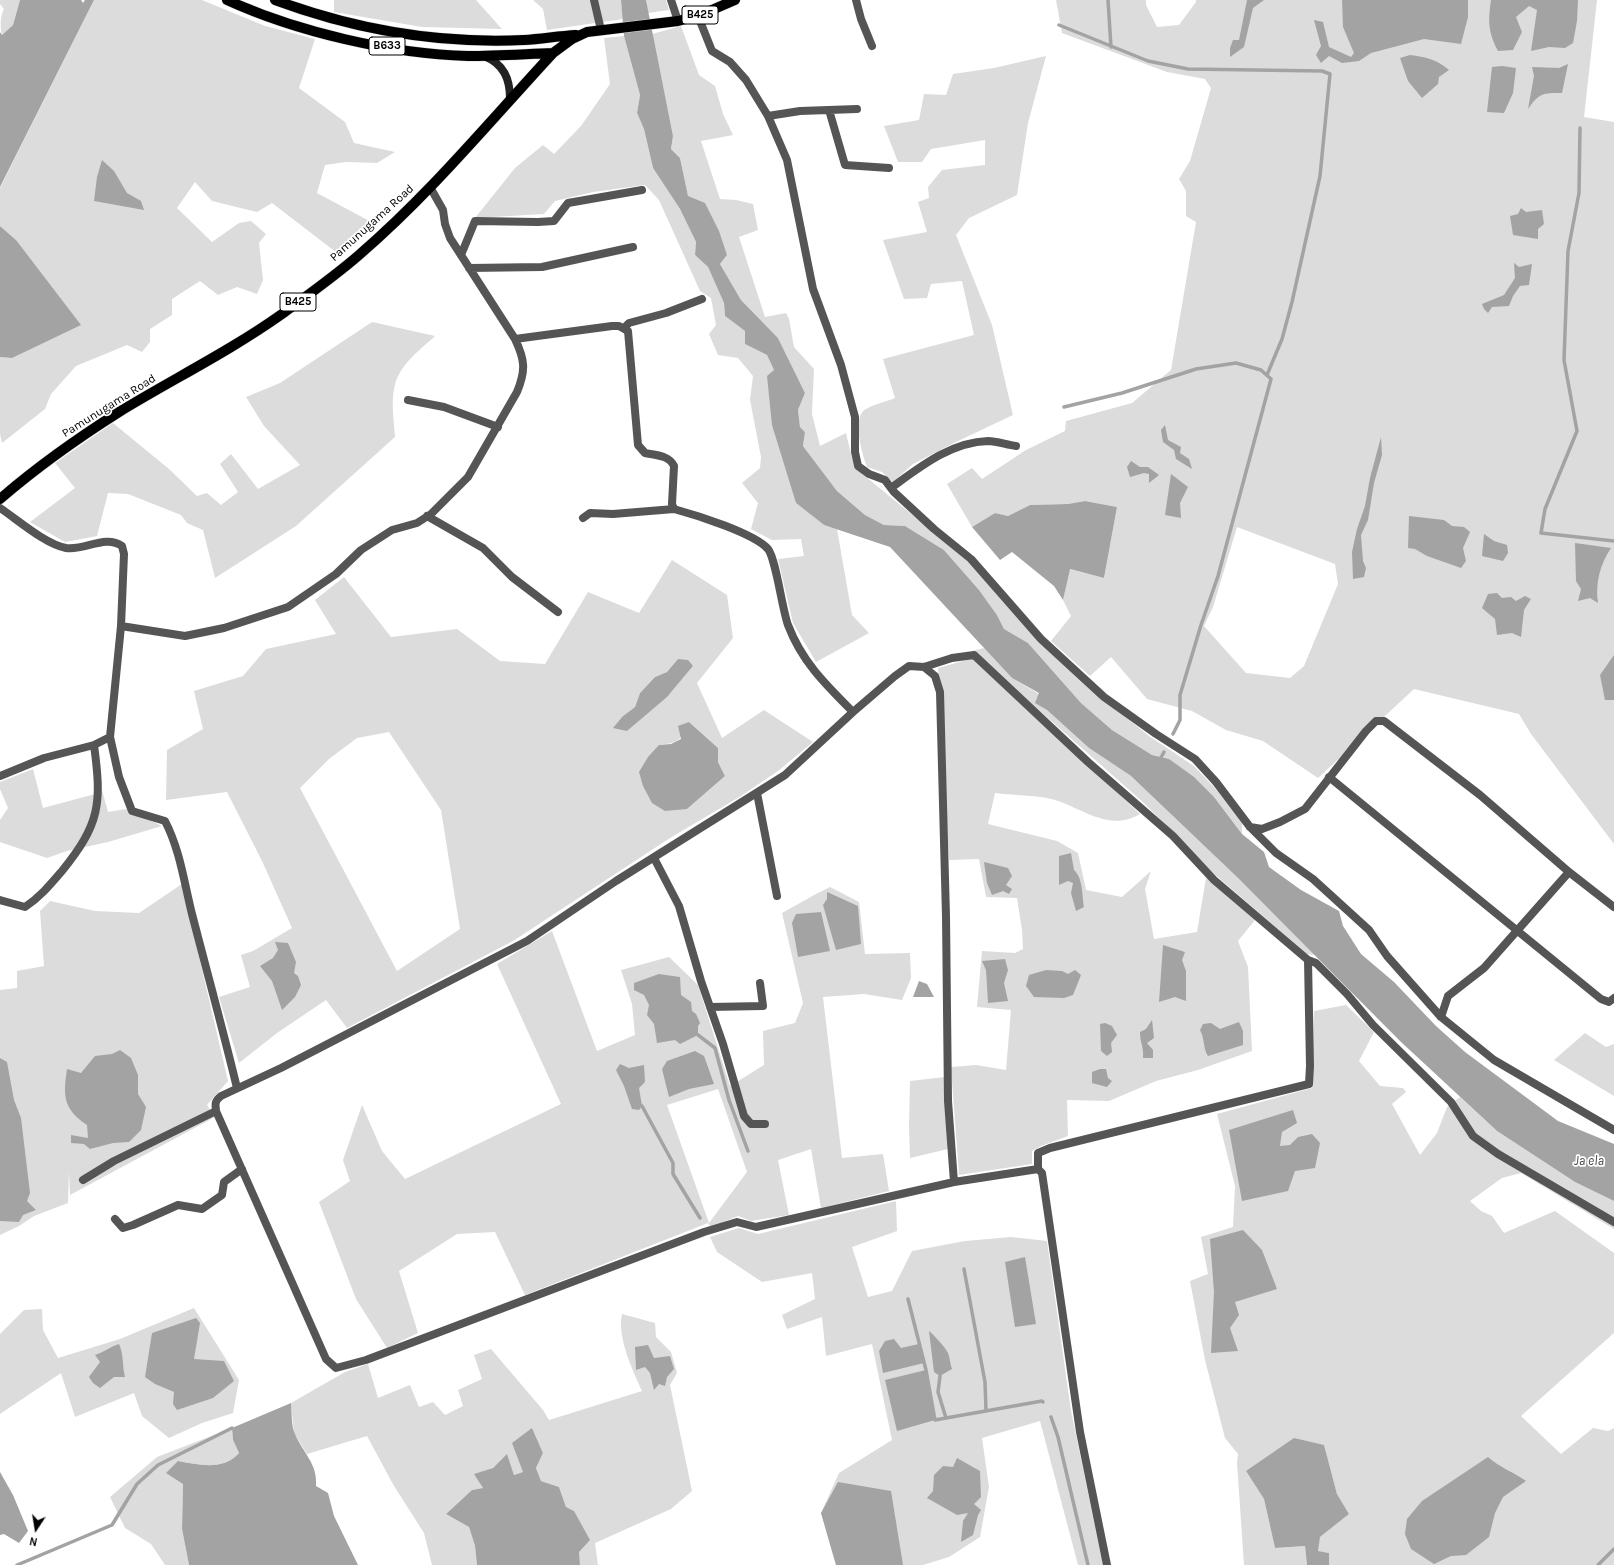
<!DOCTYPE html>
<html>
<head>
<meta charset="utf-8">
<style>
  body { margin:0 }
  #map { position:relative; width:1614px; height:1565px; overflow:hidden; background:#fff; font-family:Karla,sans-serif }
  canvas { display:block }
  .north { position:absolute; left:16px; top:1509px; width:40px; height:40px; -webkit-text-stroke:3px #fff; paint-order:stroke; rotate:192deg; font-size:11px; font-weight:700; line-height:16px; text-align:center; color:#000 }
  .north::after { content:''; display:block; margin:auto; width:14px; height:18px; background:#000; clip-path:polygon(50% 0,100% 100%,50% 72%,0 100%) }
</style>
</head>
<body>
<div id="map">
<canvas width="1614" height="1565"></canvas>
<div class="north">N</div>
</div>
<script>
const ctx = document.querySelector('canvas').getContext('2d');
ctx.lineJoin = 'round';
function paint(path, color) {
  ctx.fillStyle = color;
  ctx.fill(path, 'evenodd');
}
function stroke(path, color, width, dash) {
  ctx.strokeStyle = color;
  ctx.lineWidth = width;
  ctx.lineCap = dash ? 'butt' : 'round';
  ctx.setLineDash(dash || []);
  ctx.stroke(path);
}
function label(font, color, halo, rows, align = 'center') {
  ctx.font = font + ' Karla,sans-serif';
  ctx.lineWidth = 3.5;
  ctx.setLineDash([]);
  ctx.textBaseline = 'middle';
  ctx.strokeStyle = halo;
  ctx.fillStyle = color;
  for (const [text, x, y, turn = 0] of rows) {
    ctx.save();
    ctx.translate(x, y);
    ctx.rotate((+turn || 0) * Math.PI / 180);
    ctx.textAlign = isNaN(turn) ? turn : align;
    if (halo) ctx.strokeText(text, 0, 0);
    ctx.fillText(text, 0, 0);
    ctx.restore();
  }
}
paint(new Path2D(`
  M0,0H20L13,25L2,35C0,28 0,16 4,9L0,4Z
  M94,0H202L265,26L315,39L299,88L345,122L354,143L395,152L377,163L346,162L325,165L317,193L375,224L341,256L272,203L257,212L212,201L195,182L177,208L212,242L239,223L251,221L266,234L259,243L263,280L257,294L237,287L218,295L200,281L172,299V315L150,329V342L142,352L127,345L76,366L51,394L45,409L2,443L0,434V357L12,358L28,349L16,240L0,226V188Z
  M334,0H476L502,29L422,27L334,12Z
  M533,0H621L623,19L547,30L543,9Z
  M646,0H666L669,10L648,13Z
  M1056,0H1146V5L1157,27L1179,25L1196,2V0H1597L1584,117L1614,122V844L1531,734L1519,714L1414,689L1318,778L1263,741L1226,730L1192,711L1147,699L1111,657L1090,676L1051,641L1071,616L1063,600L1069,569L1104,578L1117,507L1085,501L1068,504L1030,505L1008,516L995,513L972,527L947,484L972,468L982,479L1026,450L1065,431L1066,421L1132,403L1171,370L1196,222L1186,216V191L1179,179L1190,161L1211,88L1205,79L1167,72L1062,33ZM1237,527L1335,564L1338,584L1304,666L1290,678L1246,673L1204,626L1213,607Z
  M681,26L699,75L715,86L723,114L733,135L701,141L720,199L736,200L753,204L758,230L739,237L765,317L786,313L789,319L794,347L814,369L812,414L820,446L846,433L854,467L966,559L1092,690L1149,736L1194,766L1214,787L1242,822V834L1214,797L1169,759L1152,755L1112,730L1081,703L1028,643L1004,629L997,615L979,590L944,550L905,526L884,525L865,515L837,491L803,446L805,432L800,427L798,410L805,393L778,338L741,300L720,264L727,255L688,197L680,158L671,149L673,136L652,34Z
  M624,36L640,95L637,113L644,129L653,168L680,209L696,242L695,255L708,267L724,303L725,316L745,331V344L767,355L774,370L790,477L796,503L824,525L837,529L852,615L869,633L816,662L793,623L778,559L804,556L801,539L772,540L751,529L758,503L742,483L760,468L761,457L750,400L753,376L738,358L718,355L709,334L716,325L711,298L700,291L659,200L645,185L593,192L555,201L544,214L475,218L515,168L543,145L554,154L581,126L610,84L604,38Z
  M1046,56L1028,123L1017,195L969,218L956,235L992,325L1013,415L956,442L913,464L893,482L882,472L867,467C862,454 851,417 866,409C874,404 885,402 895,398L883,359L974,335L962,281L931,284L927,298L904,299L883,240L927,232L918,202L929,198L928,187L942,170L985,165V140L931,149L922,162H898L884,126L919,120L924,94L946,95L953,74L994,68Z
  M372,322L435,336C421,349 403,362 396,381C390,398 394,420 395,437L296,526L215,578L203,530L187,523L181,515L128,494L108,493L97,536L65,542L30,522L75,488L55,463L113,423L169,469L197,496L207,493L221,505L238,492L220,464L231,454L258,489L300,465L264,426L246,397L280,383Z
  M672,560L727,595L733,638L697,683L722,738L764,710L813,742L778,771L741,796L670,838L513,941L347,1028L326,1000L277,1033L239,1063L219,997L250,987L241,955L253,951L292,928L262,861L227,792L166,800L167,750L203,729L194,691L243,676L266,649L336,634L315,600L344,577L391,637L457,629L500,661L545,664L588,592L639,613ZM678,659L693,666L671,692L627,731L623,716L635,707L640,693L655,677L667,672ZM689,722L718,748V762L725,776L687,809L659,745C679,743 681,740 689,722ZM389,732L441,810L460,929L397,971L300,788L329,759L357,738Z
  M984,648L1012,678L1039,694L1036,703L1047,710L1089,748L1131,776L1238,878L1315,955L1307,954L1212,872L1144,803L972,651Z
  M974,658L1140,814C1106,834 1079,804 1047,798C1030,795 1012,795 995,793L988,824L1057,841L1078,853L1086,890L1122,897L1151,871L1145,889L1154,939L1197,932L1206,878L1255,920L1238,941L1248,967L1252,1051L1198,1070L1156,1081L1109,1101L1067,1100L1068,1136L1041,1146L1032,1151V1164L959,1175L951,1067L976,1065L1006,1070L1011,1010L977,1007L982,951L1015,953L1023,949L1022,930L1017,898L986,897L979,859L949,860L938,668Z
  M33,769L43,808L95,794L102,790L108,812L126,809L162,826L108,842L67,851L47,858L0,842V820L8,808L0,789V782Z
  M182,884L228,1081L207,1105L215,1117L70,1195L69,1171L68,1203L34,1216L19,1226L0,1235V990L17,988V971L44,966L40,911L50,901L95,911L139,913Z
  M830,887L859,902L865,954L910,953L911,978L902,1000L864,994L823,997L842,1158L883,1154L889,1191L821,1208L811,1149L778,1160L789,1215L751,1221L738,1216L711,1227L708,1223L525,1295L495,1232L457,1234L399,1271L418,1333L387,1348L356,1299L319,1202L350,1181L343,1160L362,1105L382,1151L405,1179L561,1104L497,964L552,931L597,1051L635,1035L632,1004L621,970L669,957L698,985L730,1086L764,1065L763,1031L795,1023L803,1003L782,913L816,894ZM718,1089L747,1172L709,1223L667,1105Z
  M1346,1005L1374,1032L1359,1061L1380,1086L1403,1088L1406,1092L1392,1104L1420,1155L1437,1133L1447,1107L1460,1097L1497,1131L1575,1182L1614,1201V1229L1521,1173L1502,1178L1470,1201L1481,1211L1492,1216L1504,1233L1555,1211L1614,1253V1333L1521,1416L1561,1454L1593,1428L1608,1431L1614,1428V1565H1329V1553L1317,1551L1320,1537L1349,1514L1337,1494L1324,1446L1246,1471L1264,1499L1275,1548L1305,1546L1307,1565H1244L1237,1463L1238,1454L1225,1438L1205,1360L1190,1281L1208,1274L1201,1237L1233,1227L1235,1186L1217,1114L1312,1088L1314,1011Z
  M1585,1033L1606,1047L1614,1044V1096L1554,1060Z
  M945,1077L948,1149L910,1158L909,1127L910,1081Z
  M896,1201L897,1231L852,1247L868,1297L892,1291L912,1251L965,1241L1011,1237L1047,1241L1071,1411L1103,1565H1078L1040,1421L982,1438L989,1487L980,1537L949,1557L923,1565H836L821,1513L839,1473L892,1440L872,1344L826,1356L822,1317L787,1329L782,1315L815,1299L812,1273L762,1282L717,1252L710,1237L739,1228L758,1234Z
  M194,1308L239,1380L233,1413L202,1423L169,1438L142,1416L134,1393L75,1417L61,1373L0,1414V1334L24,1310L42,1309L43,1330L58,1358L120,1339Z
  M622,1314L655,1323L656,1337L671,1352L677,1373L670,1385L692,1491L671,1509L595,1543L598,1565H580L574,1511L566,1507L559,1487L541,1481L536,1468L543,1453L532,1428L523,1472L514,1475L507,1455L493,1468L475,1474L483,1488L472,1490L446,1514L469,1527L475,1546L477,1565H432L424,1533L394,1486L367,1436L307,1454L294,1433L291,1403L345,1372L368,1364L378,1398L410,1385L419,1407L433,1402L445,1415L463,1406L458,1390L482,1379L474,1355L491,1349L543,1410L549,1420L642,1391C632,1369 617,1337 622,1314Z
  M232,1428L233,1440L239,1453C222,1471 200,1465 178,1461L183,1484L182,1529L189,1565H165L151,1544L125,1528L110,1497L157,1457Z`), '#dcdcdc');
paint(new Path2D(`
  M20,0H81L83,3L85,0H94L0,187V32L2,35L13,25Z
  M621,0H646L673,136L671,149L680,158L688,196L705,203L719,231L727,255L720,264L741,300L778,338L805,393L798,410L800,427L805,432L803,446L837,491L865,515L884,525L905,526L944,550L979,590L997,615L1004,629L1028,643L1081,703L1112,730L1152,755L1169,759L1194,777L1214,797L1242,834L1264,852L1269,867L1301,890L1339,911L1343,926L1361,954L1394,982L1436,1026L1465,1052L1558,1121L1614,1144V1201L1575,1182L1497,1131L1400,1041L1238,878L1131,776L1089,748L1047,710L1035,703L1039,693L1012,678L890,547L824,525L796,503L772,425L767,376L774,370L767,355L745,344V331L725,316L724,303L708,267L695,255L696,242L680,209L653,168L644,129L637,113L640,95L624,36Z
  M1247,0H1264L1253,8L1244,47L1230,57V48L1233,40H1239Z
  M1342,0H1468V17L1461,44L1424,39L1371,53L1359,61L1342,63L1329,56L1321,63L1316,55L1321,46L1314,20L1323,22L1329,47L1351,57L1354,53L1343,27Z
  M1491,0H1578L1577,21L1573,43L1565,48L1549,47L1531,51L1537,10L1529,6L1516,17L1522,32L1513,50L1498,51C1488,32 1488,21 1491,0Z
  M1410,55C1426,57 1436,59 1449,70L1439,77L1438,84L1422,98L1408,81L1400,58Z
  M1568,64L1562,93C1543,93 1539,93 1528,109L1534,76L1532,67L1559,68Z
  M1502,66L1516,68L1513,93L1504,113L1487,112L1492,67Z
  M102,160L114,171L127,193L141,201L144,210L94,201L97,177Z
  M1521,208L1526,212L1542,210L1544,224L1538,229V239L1513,235L1510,216L1518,214Z
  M0,226L16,240L81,325L12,358L0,357Z
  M1514,263L1519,267L1532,264L1529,285L1520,286L1513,296L1509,306L1492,307L1488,313L1484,309L1482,304L1504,295L1515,278Z
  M1165,425L1168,440L1181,447L1180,453L1189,459L1192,469L1176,459L1174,450L1163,442L1161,430Z
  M1381,437L1382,455L1374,483L1368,520L1361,535L1363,561L1366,568L1364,577L1353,579L1352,552L1357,529L1365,506L1370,478Z
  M1131,461L1140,467H1148L1159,475L1149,483V474L1144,473L1130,477L1127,467Z
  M1171,474L1188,487L1180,503L1181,518L1165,515Z
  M1085,501L1117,507L1104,578L1070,569L1063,600L1054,586L1012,552L1000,560L972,527L995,513L1008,516L1030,505L1068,504Z
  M1409,516L1444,520L1452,526L1464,527L1470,532L1463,548L1466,561L1461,568L1427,556L1415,549L1408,548Z
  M1484,534L1494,541L1507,545L1508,553L1503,561L1482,556Z
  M1575,543L1611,548C1600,564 1595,584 1598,603L1590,598L1578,601L1581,589L1576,581Z
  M1497,593L1502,598L1511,597L1516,601L1525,596L1531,599L1524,610L1521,637L1512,633L1497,635L1495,619L1482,608L1488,594Z
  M1614,655V700H1605L1600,675Z
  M678,659L688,660L693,666L667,697L627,731L613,728L623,716L635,707L640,693L655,677L667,672Z
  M689,722L718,748V762L725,776L687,809L665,811L652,803L643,786L639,772L648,757L659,745L671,744L681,739L678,726Z
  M1071,853L1074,870C1083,878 1082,895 1084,907L1076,911L1071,893L1073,883L1068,881L1059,885V856Z
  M984,862L1008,868L1012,876L1006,885L1012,889L1009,894L1003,891L992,895L987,883Z
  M827,892L858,906L861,944L836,950L823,905L827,899Z
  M821,912L830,951L798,957L792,923L796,914Z
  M275,942L288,943L296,962L294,973L298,976L301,985L295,997L282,1010L272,981L260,966L273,958L278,950Z
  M1163,945L1185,952L1182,960L1186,971V1001L1175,997L1159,1002Z
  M1005,959L1008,970L1004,983L1008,1001L988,1003L986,970L982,961Z
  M1046,970L1062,971L1068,974L1075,970L1081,975L1073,995L1064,998L1034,997L1026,986L1029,975Z
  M659,974L680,977L681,995L691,1002L692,1011L696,1014L700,1023L698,1026V1035L680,1044L675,1040L657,1043L654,1024L647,1015L649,1005L644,995L634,990V983Z
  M919,981L927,984L934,997H913Z
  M1152,1020L1154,1038L1147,1043L1153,1050V1058H1143C1144,1048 1140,1042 1140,1032L1146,1029Z
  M1239,1022L1243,1031V1045L1208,1056C1203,1049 1205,1039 1200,1030L1203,1024L1211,1023L1220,1029Z
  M1105,1023L1112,1026L1117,1035L1111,1043L1112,1052L1107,1056L1101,1051L1100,1024Z
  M120,1050L131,1058L138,1075V1094L146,1107L141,1130L129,1142L113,1143L90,1149L84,1144L71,1143V1135L88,1138L87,1125C63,1109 63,1096 67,1069L81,1073L95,1056L112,1054Z
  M695,1051L704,1056L714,1084L689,1089L669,1097L662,1069L667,1061Z
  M0,1058L7,1062L14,1100L21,1118L30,1193L27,1201L36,1210L23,1215L19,1222L0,1221Z
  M620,1064L629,1068L644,1065L645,1082L639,1088L642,1106L639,1110L632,1109L624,1086L616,1070Z
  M1100,1069H1106L1108,1078L1112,1081L1107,1087L1092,1083V1072Z
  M1293,1110L1297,1123L1282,1132L1280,1146L1290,1145L1298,1137L1312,1134L1320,1143L1315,1168L1295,1171L1288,1191L1242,1201L1229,1130Z
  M1243,1230L1262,1250L1277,1289L1235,1302L1239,1315L1230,1328L1238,1351L1211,1353L1214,1292L1210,1239Z
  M1025,1257L1036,1324L1015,1327L1005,1262Z
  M196,1318L200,1323L194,1359L224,1361L234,1381L213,1398L177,1410L173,1404L174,1392L155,1384L145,1377L152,1333Z
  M929,1331C934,1335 945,1347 948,1353C950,1358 950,1364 952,1369L940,1376L934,1372Z
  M894,1339L901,1348L919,1344L924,1363L883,1373L879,1351L885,1341Z
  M119,1344C124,1355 122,1365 125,1377H114L100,1388L93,1383L89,1377L100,1362L95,1355C104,1352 110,1347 119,1344Z
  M648,1345L654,1358L670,1356L674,1369L667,1377L665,1386L659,1384L654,1390L650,1373L645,1367L636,1370L635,1347Z
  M926,1370L935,1420L897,1431L885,1380Z
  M291,1403C292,1412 291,1426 295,1434C303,1453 318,1464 316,1486L328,1493L334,1516L358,1565H189L182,1529L183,1484L166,1473L178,1461C199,1465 223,1471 239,1453L233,1440L232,1428Z
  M532,1428L543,1453L536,1468L541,1481L559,1487L566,1507L574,1511L590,1540L579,1552L580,1565H477L475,1546L469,1527L446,1514L472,1490L483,1488L474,1474L493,1468L507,1454L514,1475L523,1472L512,1443Z
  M1294,1438L1324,1445L1337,1494L1349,1514L1320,1537L1318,1551L1329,1553V1565H1307L1305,1546L1275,1548L1264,1499L1246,1471Z
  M1488,1457C1499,1467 1513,1472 1526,1481L1503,1497L1495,1513L1489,1537L1466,1555L1451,1556L1434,1564L1411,1549L1405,1534L1407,1519L1422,1501Z
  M957,1458L980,1471L981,1497L974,1504L981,1510L978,1515L973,1535L961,1542L963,1521L968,1513L957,1515L927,1498L933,1491L934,1475L943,1466L953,1467Z
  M0,1472L13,1495L28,1531L19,1543L4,1534L0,1535Z
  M838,1482L891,1491L903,1565H836L821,1513Z`), '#a3a3a3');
stroke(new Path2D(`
  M1108,0L1111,47
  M1059,25L1148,61L1188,69L1322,71L1330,74L1320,176L1292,302L1282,339L1267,375
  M1580,128L1579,193L1568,251L1564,360L1577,431L1545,509L1541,533L1614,541
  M1064,407L1122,393L1196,369L1236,363L1261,370L1271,379L1218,576L1201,625L1180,695V720L1173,734
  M1159,761L1164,752
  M698,1035L715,1048L729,1100L748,1151
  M642,1106L673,1163V1174L700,1218
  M964,1269L985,1382L986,1411
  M908,1299L926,1370L935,1420L946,1418
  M940,1376L938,1392L946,1418L1042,1401L1043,1402
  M1051,1417L1058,1437L1088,1565
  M17,1565L112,1525L137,1484L158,1465L232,1428
  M1598,1565L1614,1549`), '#a3a3a3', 3.5);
const primary = new Path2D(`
  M227,0C297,32 392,54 468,56C497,56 525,54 553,53
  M275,0C356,30 438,44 524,40C542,39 558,36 576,35
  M0,499C37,467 78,438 119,412C173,379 230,351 282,314C308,295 335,276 359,255C430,194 490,121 553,53L572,39L587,32L678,21L698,16L735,0`);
stroke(primary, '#dbdbdb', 11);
stroke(new Path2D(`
  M594,0L601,30
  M671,0L678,21
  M856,0L861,19L872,46
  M698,16L712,51L730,62L746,80L768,116L787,160L813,289L841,365L855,417V452L858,466L869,474L885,480L894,492L934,529L971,559L1041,639L1104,697L1156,734L1195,759L1216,782L1250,827L1276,853L1313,879L1369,930L1387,956L1441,1017L1494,1060L1614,1130
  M829,110L845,165L889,168
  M768,116L800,111L857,109
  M461,255L475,221L538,222L554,221L568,203L642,190
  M469,268L542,267L633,247
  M624,328L629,323L666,313L702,299
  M515,339L612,326H619L628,331L638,445L645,453C655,455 669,455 674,466L672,504L674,509C696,515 754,533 768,549C776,559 782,609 788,625C802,662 826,685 853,712
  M408,400L444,407L498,427
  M891,488C920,467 951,442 988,441C997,441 1007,445 1016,446
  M0,508C18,520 45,544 66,548C85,551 105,534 122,546L124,554L121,626L110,737L119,777L132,811L165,821C180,850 184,882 192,914C207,972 223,1030 237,1088
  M427,516L483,548L512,577L558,612
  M583,518L590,513L613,514L674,509
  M121,626L185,636L224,628L288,607L336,574L361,550L392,530L417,523L431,514L468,477L517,392C526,370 525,360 515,339L450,238L445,224L443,210L430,187
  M924,667L935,676L940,692L946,916L948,1101L954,1182
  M0,776L44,758L94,745
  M1329,777L1601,999L1609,1002L1614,998
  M757,793L777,896
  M1250,827L1262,829L1280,822L1305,809L1366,731L1376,721H1384L1480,795L1569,872L1614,907
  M654,858L679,906L701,981L723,1044L744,1116L751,1124H765
  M0,900L25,907C40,897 50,885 62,871C100,824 102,804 94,745L110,737
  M710,1007L763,1006L760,983
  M1441,1017L1448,996L1484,968L1569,872
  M1038,1169L954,1182L756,1227L737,1222L704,1232L366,1360L336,1368L326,1359L216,1111C215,1103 215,1101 221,1096L281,1068L527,941L616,881L785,775L853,712L895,676L909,666L924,667L952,658L974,655L1088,762L1173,836L1214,880L1308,960L1316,963L1347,994L1373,1025L1451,1102L1473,1136L1498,1154L1614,1222
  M83,1180L114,1161L216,1111
  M115,1219L123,1228L133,1225L178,1205L202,1209L222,1195L224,1182L242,1169
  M1107,1565L1080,1432L1042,1173L1038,1169V1153L1050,1148L1309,1084L1310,1066L1308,960`), '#555', 8);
stroke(new Path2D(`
  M484,56C504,64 510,79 510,99`), '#222', 8);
stroke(primary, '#000', 10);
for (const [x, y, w] of [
  [700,15,36],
  [387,46,36],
  [298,302,36]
]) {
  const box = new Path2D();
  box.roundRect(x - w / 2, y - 9, w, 18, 3);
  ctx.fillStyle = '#fff';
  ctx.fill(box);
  stroke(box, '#000', 1);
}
label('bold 11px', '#000', null, [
  ["B425",700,15],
  ["B633",387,46],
  ["B425",298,302]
]);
label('12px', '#000', '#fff', [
  ["Pamunugama Road",372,223,-42],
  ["Pamunugama Road",109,406,-32]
]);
label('italic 13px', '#444', '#fff', [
  ["Ja ela",1589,1161]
]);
</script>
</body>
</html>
